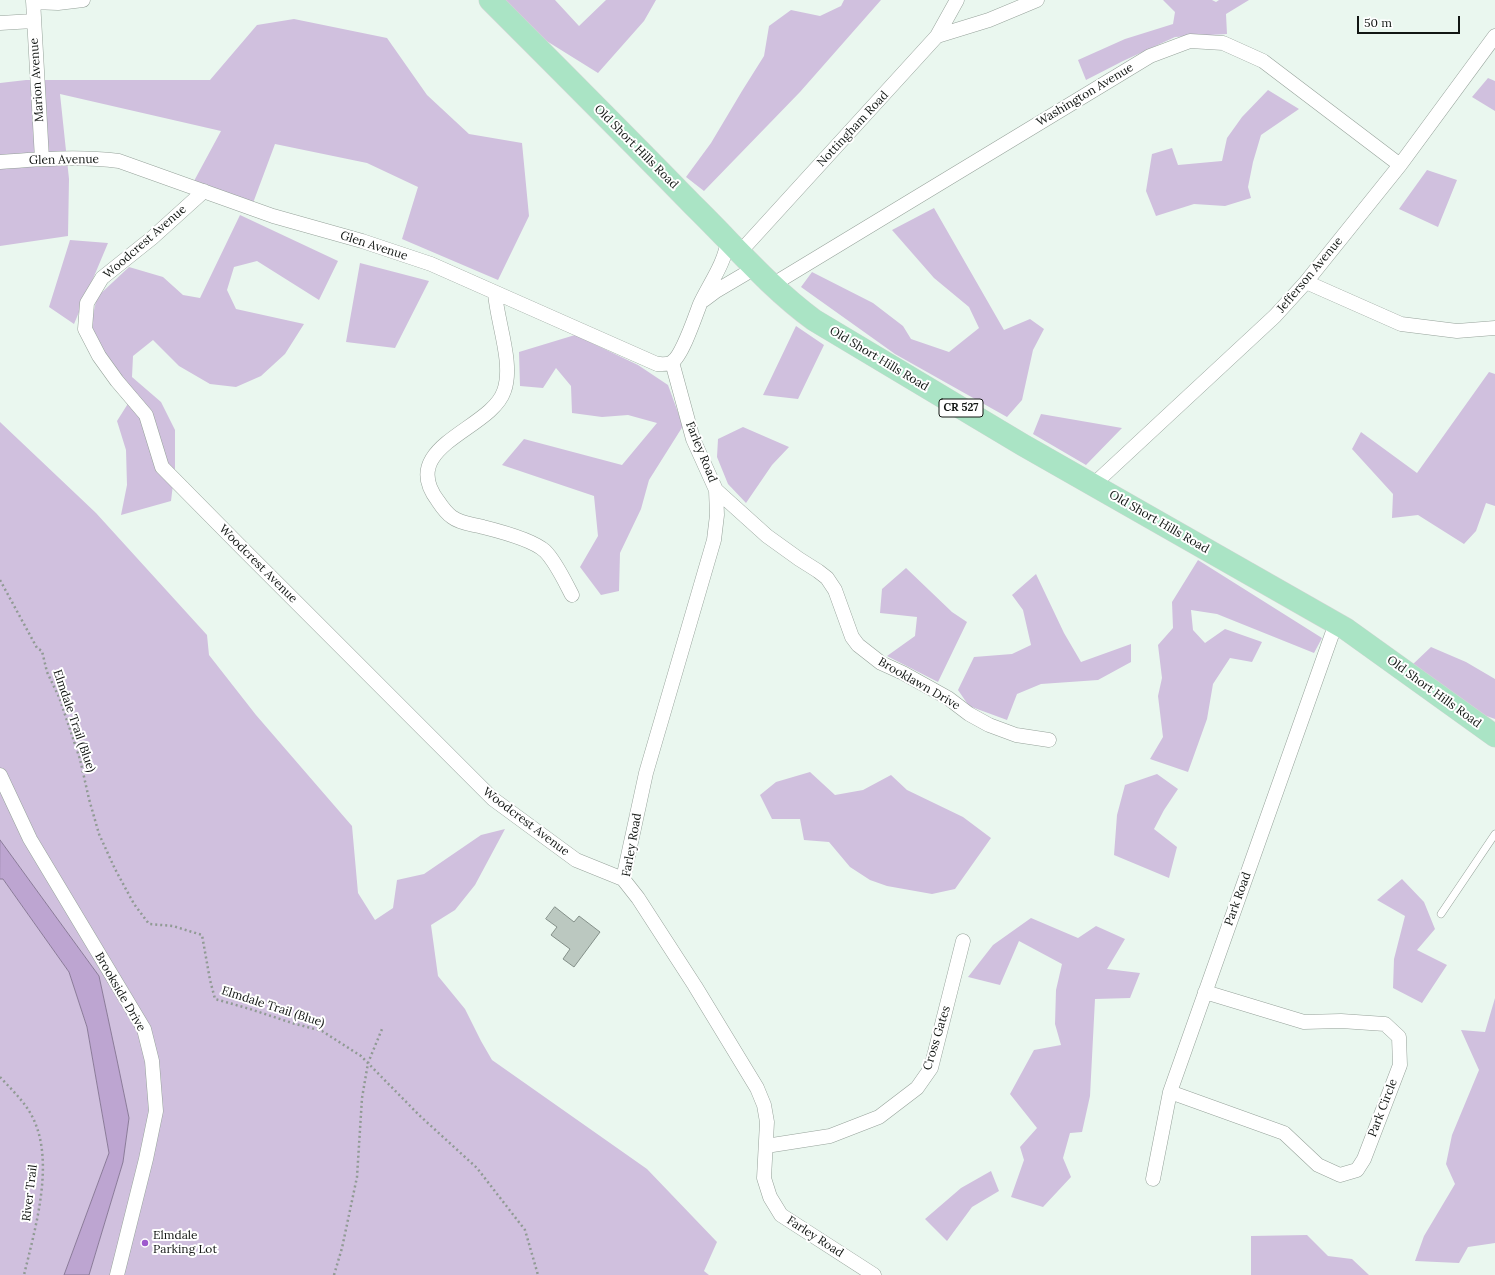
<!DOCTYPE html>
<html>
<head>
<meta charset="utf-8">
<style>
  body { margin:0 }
  #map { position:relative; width:1495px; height:1275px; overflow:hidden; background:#eaf7ef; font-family:Lora,serif }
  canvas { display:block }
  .scale { position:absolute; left:1357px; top:16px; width:103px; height:18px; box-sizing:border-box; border:2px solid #121613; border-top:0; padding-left:5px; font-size:12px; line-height:14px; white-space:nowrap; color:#121613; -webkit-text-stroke:3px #fff; paint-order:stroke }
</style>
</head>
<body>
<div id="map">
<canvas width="1495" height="1275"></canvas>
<div class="scale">50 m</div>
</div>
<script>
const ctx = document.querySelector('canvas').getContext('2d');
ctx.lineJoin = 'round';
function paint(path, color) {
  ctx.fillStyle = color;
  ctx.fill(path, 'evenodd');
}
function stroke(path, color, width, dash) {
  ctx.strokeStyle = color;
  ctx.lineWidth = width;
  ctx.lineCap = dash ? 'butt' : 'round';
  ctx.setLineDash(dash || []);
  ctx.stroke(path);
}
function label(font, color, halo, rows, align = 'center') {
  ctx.font = font + ' Lora,serif';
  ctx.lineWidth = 4;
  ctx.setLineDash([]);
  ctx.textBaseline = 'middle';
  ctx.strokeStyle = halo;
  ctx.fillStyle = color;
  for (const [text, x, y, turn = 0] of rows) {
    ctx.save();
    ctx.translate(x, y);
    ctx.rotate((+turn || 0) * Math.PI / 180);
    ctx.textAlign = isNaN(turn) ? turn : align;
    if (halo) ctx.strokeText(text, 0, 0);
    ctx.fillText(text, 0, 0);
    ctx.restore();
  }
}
paint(new Path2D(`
  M503,0H555L579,26L606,0H656L644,21L598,73L545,40Z
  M844,0H881L800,92L704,191L686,177L711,143L742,91L764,56L769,26L791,10L820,16L841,6Z
  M1163,0H1212L1216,2L1219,0H1249L1226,14L1227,34L1175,37L1123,61L1086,80L1078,60L1125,39L1173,24L1175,12Z
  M294,19L387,38L427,95L469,134L522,143L529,216L498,280L402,239L418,187L367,163L275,144L253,203L194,181L221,131L60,94L69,179L68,236L0,246V83L26,80H210L257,25Z
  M1488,78L1495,81V111L1472,97Z
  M1268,90L1299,109L1261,135L1253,162L1248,187L1251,198L1225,206L1194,204L1156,216L1146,191L1152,154L1172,148L1178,165L1222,161L1227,138L1242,117Z
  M1427,170L1457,180L1438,227L1399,209Z
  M934,208L1004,330L1030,319L1044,329L1033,350L1022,400L1007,417L895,354L801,287L812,272L873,303L903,326L911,339L949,352L979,328L969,307L934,278L892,230Z
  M240,215L338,261L319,300L257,261L234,267L227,290L236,309L304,324L285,354L261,376L236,387L210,384L179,366L153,340L133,356L132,377L161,402L175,430V468L171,501L121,515L127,485L126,450L117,421L134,394L101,353L91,323L97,297L129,267L163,277L183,295L200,298Z
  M70,240L108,243L74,324L49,307Z
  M360,263L429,281L395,348L346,342Z
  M796,326L824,345L798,399L763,395Z
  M575,335L638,365L668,385L683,426L649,480L641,509L620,553L619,591L601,595L580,567L598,536L594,496L502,465L524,439L622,465L657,423L628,415L602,417L572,413L571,386L556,368L543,388L520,386L519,352Z
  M1489,372L1495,374V506L1486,503L1476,531L1464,544L1418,515L1392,518L1393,494L1352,449L1361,432L1417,473Z
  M1041,414L1122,428L1086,465L1033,434Z
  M0,422L96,513L207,635L209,655L256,715L352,826L358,893L375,920L393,908L397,880L424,874L481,835L505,829L475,885L455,910L431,925L438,976L465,1009L481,1041L492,1060L647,1169L717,1242L704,1271L709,1275H89L123,1162L129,1118L99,976L0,840Z
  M743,427L789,447L772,465L746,503L728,484L717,457L718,439Z
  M1198,560L1322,638L1314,653L1217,614L1191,610L1193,630L1205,643L1225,629L1262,642L1252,662L1230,658L1213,684L1207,719L1188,772L1150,759L1163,737L1158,696L1162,678L1158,645L1173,628L1172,602Z
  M906,568L952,612L967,622L938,682L887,656L915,636L917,617L880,613L882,589Z
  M1036,574L1064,633L1081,662L1131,644V662L1098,680L1041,684L1017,694L1007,720L969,706L958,690L974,657L1012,654L1031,645L1023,610L1012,595Z
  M1431,647L1466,662L1495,679V719L1481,714L1411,666Z
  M810,772L835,795L863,790L891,775L907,790L963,817L991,838L955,889L932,894L887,886L870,880L850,867L829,842L804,840L800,819H772L760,795L776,782Z
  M1157,774L1178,789L1164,810L1154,829L1177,847L1169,878L1114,855L1117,815L1125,785Z
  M0,879H3L69,972L87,1027L109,1153L64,1275H0Z
  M1402,879L1424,902L1435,929L1417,950L1447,965L1422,1003L1393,988L1394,959L1405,916L1377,900Z
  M1031,918L1078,938L1096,926L1125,939L1107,969L1140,973L1130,998L1095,999L1090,1096L1082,1132L1070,1133L1063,1158L1071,1177L1043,1207L1011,1197L1024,1160L1020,1147L1037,1128L1010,1094L1034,1050L1061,1045L1055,1024L1056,990L1062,964L1019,941L1000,985L968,977L993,945Z
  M1495,998V1243L1468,1247L1459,1263L1415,1261L1424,1236L1455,1184L1446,1164L1452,1135L1479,1070L1461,1030L1485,1032Z
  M991,1171L999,1191L972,1207L947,1241L925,1219L961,1188Z
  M1307,1235L1328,1256L1352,1259L1369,1275H1251V1236Z`), '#d0c0de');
const water = new Path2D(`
  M0,840L99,976L117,1060L129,1118L123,1162L89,1275H64L109,1153L87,1027L69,972L3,879H0Z`);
paint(water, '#bda5d1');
stroke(water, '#8a7a98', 1);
const building = new Path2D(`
  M555,907L574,922L579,916L600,932L574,967L563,959L570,949L551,935L557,927L546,919Z`);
paint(building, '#bbc8c0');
stroke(building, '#838f88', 1);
const service = new Path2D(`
  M1441,914L1495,834`);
const minor = new Path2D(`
  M33,0L42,159
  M33,2L58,3L83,0
  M0,23L33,21
  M937,36L989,20L1037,0
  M0,162C40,159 80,156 119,161L273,216L362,241L431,264L657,364C662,364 668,365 672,362C682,356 695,317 700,304C710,283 725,263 728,240
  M204,191L152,238L102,278L87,303L85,329L99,356L117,381L146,415L162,467L243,549L493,799L576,860L623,879
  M740,252L937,36L957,0
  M1306,282L1401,324L1457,331L1495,328
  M772,285L1150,56L1190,41L1223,43L1263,61L1400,165
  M495,293C497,322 514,364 504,391C491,430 396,446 438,501C442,507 446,513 452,517C461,524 473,524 483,527C499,531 533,540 545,551C556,562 565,582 572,595
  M704,300L716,291L755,268
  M672,362L693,439L716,490L717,515L714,540L646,773L623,879L638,898L695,986L757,1088L764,1105L767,1122L764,1178L770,1197L781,1215L874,1275
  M1093,485L1275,316L1306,282L1400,165L1495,36
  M716,490L767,536L799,559L818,571L827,578L835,590L852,637L858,645L881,663L903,673L948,698L969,714L989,725L1016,735L1049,740
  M0,775L30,839L144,1029L152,1061L156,1111L146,1159L117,1275
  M1170,1092L1284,1133L1318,1165L1340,1175L1357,1170L1364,1159L1400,1065L1399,1037L1385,1024L1341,1021L1304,1022L1205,992
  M766,1146L830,1136L879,1117L917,1088L931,1068L963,941
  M1153,1179L1170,1092L1336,623`);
const primary = new Path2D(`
  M490,0C558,68 626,136 693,205C733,244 769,287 814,320L1023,445L1346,629L1495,736`);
stroke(service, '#96a29a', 8);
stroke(minor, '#96a29a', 15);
stroke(primary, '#d4d5d5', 23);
stroke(new Path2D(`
  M0,580L37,648L42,651L47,672L59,697L80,759L89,799L99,834L115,869L134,904L149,924L173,926L202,935L210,980L215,999L250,1009L292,1023L322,1031L361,1056L419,1115L477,1168L525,1230L538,1275
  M0,1077C12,1090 25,1102 33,1118C55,1163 35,1229 24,1275
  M334,1275L342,1248L357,1177L362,1098L368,1063L382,1029`), '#909a94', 2.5, [2, 3]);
stroke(service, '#fff', 7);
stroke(minor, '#fff', 14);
stroke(primary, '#aae4c5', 22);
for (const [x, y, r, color] of [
  [145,1243,4,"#9e59cd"]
]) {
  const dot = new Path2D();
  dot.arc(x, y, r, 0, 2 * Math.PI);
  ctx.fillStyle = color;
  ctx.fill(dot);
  stroke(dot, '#fff', 1.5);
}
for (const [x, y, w] of [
  [961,408,44]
]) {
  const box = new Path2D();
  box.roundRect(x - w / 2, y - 9, w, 18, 3);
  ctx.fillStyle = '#fff';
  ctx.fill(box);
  stroke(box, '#121613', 1);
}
label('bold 11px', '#121613', null, [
  ["CR 527",961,408]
]);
label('12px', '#121613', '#fff', [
  ["Marion Avenue",37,80,-94],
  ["Washington Avenue",1085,95,-31],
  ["Nottingham Road",853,129,-47],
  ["Old Short Hills Road",636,147,45],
  ["Glen Avenue",64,160,-1],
  ["Woodcrest Avenue",145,242,-41],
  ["Glen Avenue",374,246,18],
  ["Jefferson Avenue",1310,275,-50],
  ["Old Short Hills Road",879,359,31],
  ["Farley Road",701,452,68],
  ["Old Short Hills Road",1159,522,30],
  ["Woodcrest Avenue",258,564,45],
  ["Brooklawn Drive",919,684,30],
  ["Old Short Hills Road",1434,692,36],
  ["Elmdale Trail (Blue)",74,721,71],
  ["Woodcrest Avenue",526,822,37],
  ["Farley Road",632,845,-80],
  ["Park Road",1238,899,-70],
  ["Brookside Drive",120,992,60],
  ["Elmdale Trail (Blue)",273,1007,18],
  ["Cross Gates",937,1038,-73],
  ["Park Circle",1383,1108,-69],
  ["River Trail",30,1193,-83],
  ["Farley Road",815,1237,33]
]);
label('12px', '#121613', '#fff', [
  ["Elmdale",153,1236],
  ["Parking Lot",153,1250]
], 'left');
</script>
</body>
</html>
